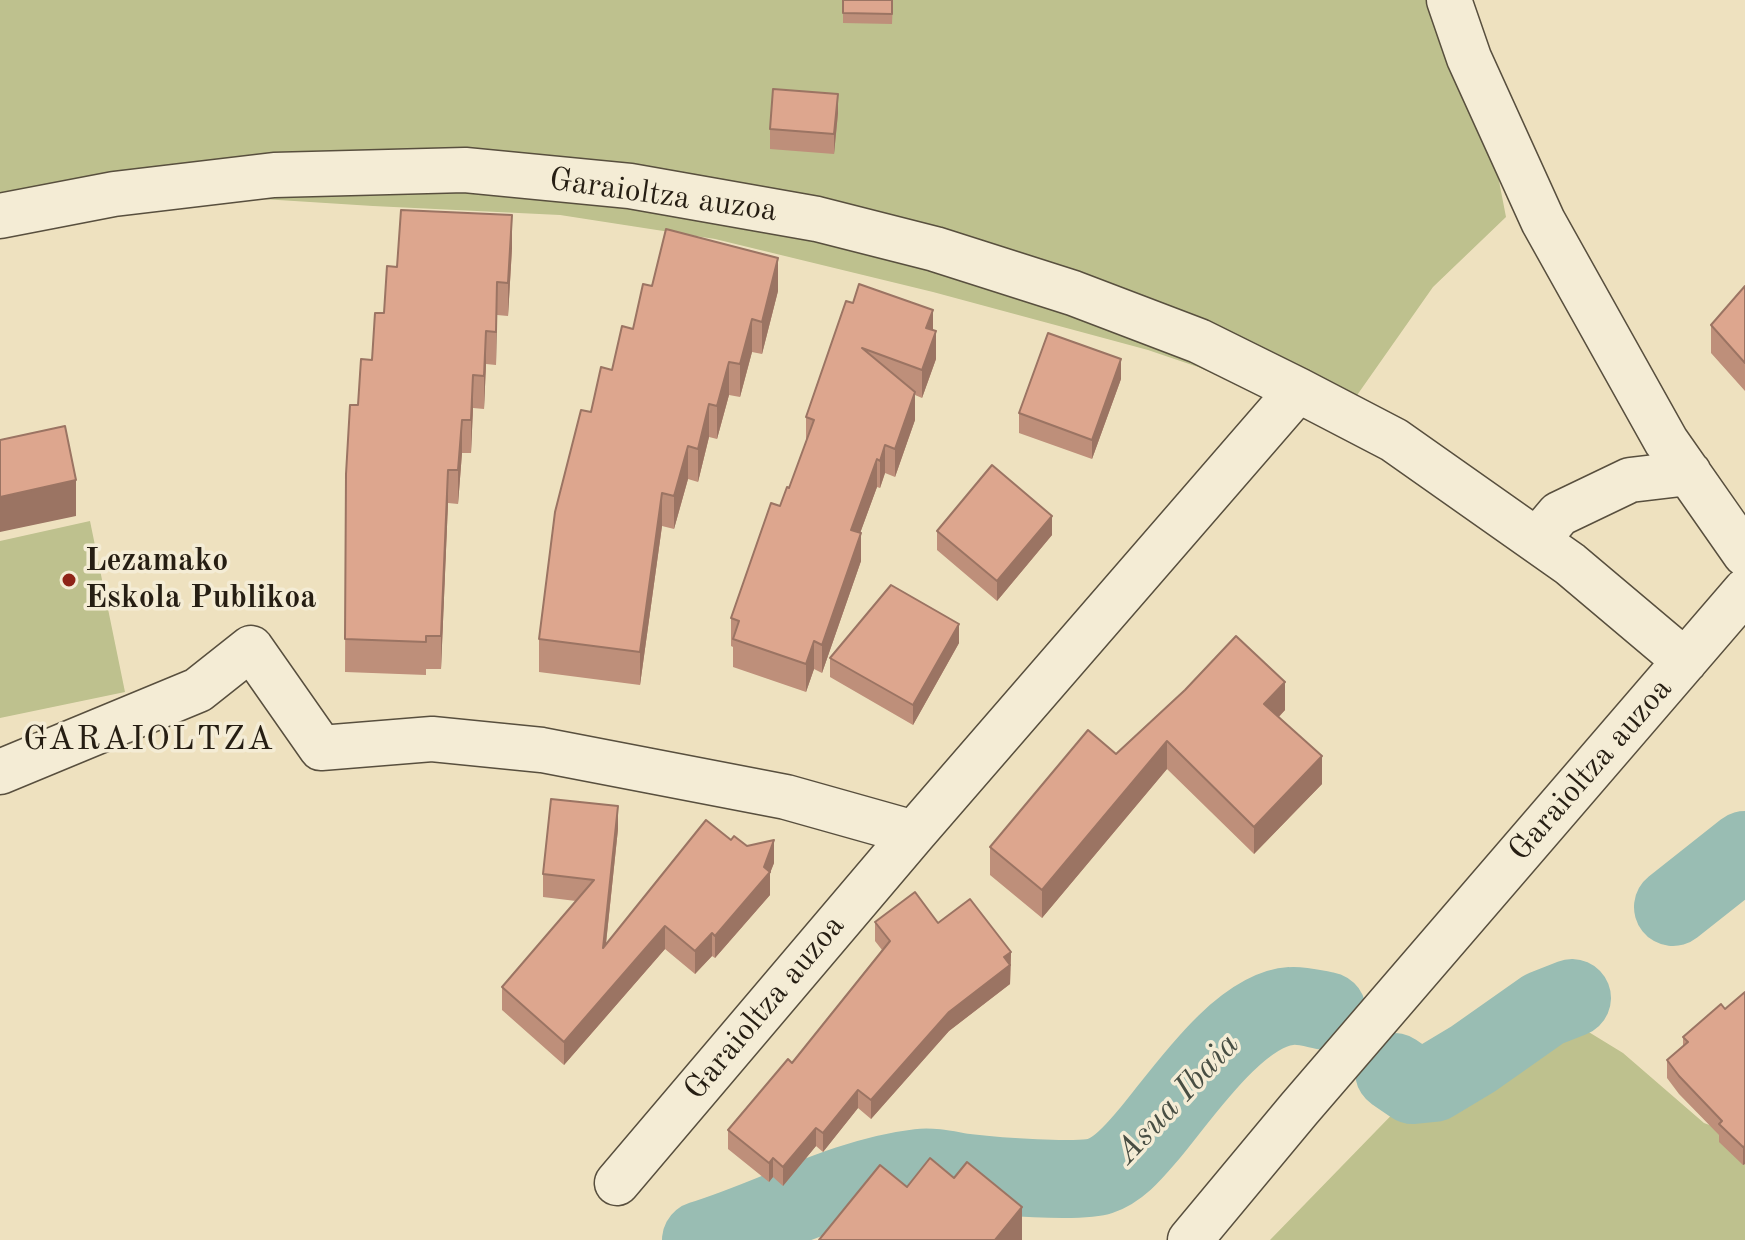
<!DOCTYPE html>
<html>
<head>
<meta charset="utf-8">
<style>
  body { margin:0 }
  canvas { display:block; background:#eee1bf }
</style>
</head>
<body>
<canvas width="1745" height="1240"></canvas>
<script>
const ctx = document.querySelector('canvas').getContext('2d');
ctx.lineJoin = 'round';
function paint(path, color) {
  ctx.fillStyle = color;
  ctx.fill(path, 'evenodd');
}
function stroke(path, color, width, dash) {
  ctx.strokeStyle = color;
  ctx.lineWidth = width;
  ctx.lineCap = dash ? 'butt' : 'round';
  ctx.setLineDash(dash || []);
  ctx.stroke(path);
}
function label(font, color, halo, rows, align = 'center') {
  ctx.font = font + ' "Old Standard TT",serif';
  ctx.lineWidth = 7;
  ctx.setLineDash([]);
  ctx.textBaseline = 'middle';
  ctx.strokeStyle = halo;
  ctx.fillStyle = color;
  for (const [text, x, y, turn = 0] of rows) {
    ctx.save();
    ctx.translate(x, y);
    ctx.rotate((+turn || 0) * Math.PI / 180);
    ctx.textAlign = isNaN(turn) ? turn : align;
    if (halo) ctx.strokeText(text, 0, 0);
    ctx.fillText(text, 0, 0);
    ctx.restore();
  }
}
paint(new Path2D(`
  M0,0H1451L1479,78L1506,217L1433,287L1334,428L1198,367L1148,350L933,292L715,239L560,215L373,206L152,192L0,201Z
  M90,521L125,692L0,718V541Z
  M1556,1012L1623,1053L1704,1123L1745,1138V1240H1270L1411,1095C1446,1101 1527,1033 1556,1012Z`), '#bec18e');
stroke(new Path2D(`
  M1673,907L1745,850
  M1394,1072L1413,1085L1433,1083L1473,1059L1544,1009L1572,998
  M701,1240C773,1218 843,1177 919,1168C934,1166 952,1171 967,1173C993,1176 1079,1183 1100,1176C1121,1169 1136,1149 1150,1133C1181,1096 1239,1009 1291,1006C1302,1005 1315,1009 1327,1011`), '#99bdb3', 78);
const minor = new Path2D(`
  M1449,0L1469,58L1543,221L1666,441L1745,554
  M0,216L114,194L274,175L465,170L630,186L817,219L935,249L1073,293L1199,341L1298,390L1394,440L1570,564L1685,661
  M1537,540L1559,514L1630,480L1689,473
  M0,772L198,690L251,648L321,748L432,739L542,750L786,797L914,833
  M617,1183L914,833L1298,390
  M1190,1240L1299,1109L1745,591`);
stroke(minor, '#584f3e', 47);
stroke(minor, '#f4ecd5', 44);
paint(new Path2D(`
  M843,0H893L892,24L843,23Z
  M838,113L834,154L770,149V129Z
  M512,248L508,316L497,315L496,365L486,364L484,409L473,408L471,453H462L458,504L448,503L441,669H426V675L345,672L346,474L358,405L372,360L397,267Z
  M652,286L778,291L762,354L752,352L740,397L729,395L717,439L709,437L698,482L688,479L674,529L662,526L640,685L539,672V639L591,412L633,329Z
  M1745,286V391L1711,353V325Z
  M846,301L933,330L936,359L922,398L915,395V420L895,477L885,473L880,488L877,487L860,533L861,561L822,673L814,669L806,692L733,667V647L731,646V618L780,506L789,488L806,442V417Z
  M1121,379L1092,459L1019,433V413Z
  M937,531L1052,535L997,601L937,550Z
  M959,643L913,725L830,677V658Z
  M1185,690L1285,710L1279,717L1322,784L1254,854L1167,769L1042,918L990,875V847L1116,754Z
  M618,829L606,944L747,846L774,863L770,873V895L715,958L712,956L695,974L665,949L564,1065L502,1010V987L576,901L543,897V874Z
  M875,922L938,923L1011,952L1010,984L949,1031L871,1119L858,1108L823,1152L816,1146L783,1186L773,1177L769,1182L728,1149V1130L792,1063L882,950L875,941Z
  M1745,992V1164L1743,1165L1719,1142V1135L1679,1094L1667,1078V1060L1683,1046V1037L1725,1009Z`), '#be8f7a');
paint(new Path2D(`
  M838,94V113L834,154V134Z
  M512,215V248L508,316V283Z
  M778,258V291L762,354V322Z
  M497,282V315L496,365V332Z
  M933,310V338L926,328Z
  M752,319V352L740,397V364Z
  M486,331V364L484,409V376Z
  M936,331V359L922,398V370Z
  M1121,359V379L1092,459V440Z
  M729,362V395L717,439V406Z
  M473,375V408L471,453V420Z
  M915,392V420L895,477V449Z
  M709,404V437L698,482V449Z
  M462,420V453L458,504V470Z
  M885,445V473L880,488V461Z
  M688,446V479L674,529V496Z
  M877,459V487L851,558V530Z
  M448,470V503L441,669V636Z
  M76,480V516L0,532V497Z
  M662,493V526L640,685V652Z
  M1052,516V535L997,601V581Z
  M861,533V561L822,673V645Z
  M959,624V643L913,725V705Z
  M814,641V669L806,692V664Z
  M1285,682V710L1264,732V704Z
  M1167,741V769L1042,918V890Z
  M1322,756V784L1254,854V827Z
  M618,806V829L603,971V948Z
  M774,840V863L770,873V895L715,958V936L764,867Z
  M665,926V949L564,1065V1042Z
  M712,933V956L695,974V951Z
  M1011,952L1010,984L949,1031L871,1119V1100L949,1012L1004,957Z
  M858,1090V1108L823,1152V1133Z
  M816,1128V1146L783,1186V1167Z
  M1745,1146V1164L1743,1165V1147Z
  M773,1158V1177L769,1182V1163Z
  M1022,1207V1240H995Z`), '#9b7463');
const building = new Path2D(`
  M843,0H892V14L843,13Z
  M773,89L838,94L834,134L770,129Z
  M401,210L512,215L508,283L497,282L496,332L486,331L484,376L473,375L471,420H462L458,470H448L441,636H426V642L345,639L346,474L350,405H358L361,359L372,360L375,313H384L387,266L397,267Z
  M666,229L778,258L762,322L752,319L740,364L729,362L717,406L709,404L698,449L688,446L674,496L662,493L640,652L539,639L555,512L581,410L591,412L601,367L612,370L622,326L633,329L643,284L652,286Z
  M859,284L933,310L926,328L936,331L922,370L862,348L915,392L895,449L885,445L880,461L877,459L851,530L861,533L822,645L814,641L806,664L733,639L739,621L731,618L771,503L780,506L787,487L789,488L814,420L806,417L846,301L853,303Z
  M1745,286V363L1711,325Z
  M1048,333L1121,359L1092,440L1019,413Z
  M65,426L76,480L0,497V440Z
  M992,465L1052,516L997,581L937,531Z
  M891,585L959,624L913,705L830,658Z
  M1236,636L1285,682L1264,704L1322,756L1254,827L1167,741L1042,890L990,847L1088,730L1116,754L1185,690Z
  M551,799L618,806L603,948L706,820L731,840L734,836L747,846L774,840L764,867L770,872L715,936L712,933L695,951L665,926L564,1042L502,987L594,880L543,874Z
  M915,892L938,923L970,899L1011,952L1004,957L1010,965L949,1012L871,1100L858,1090L823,1133L816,1128L783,1167L773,1158L769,1163L728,1130L788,1059L792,1063L890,941L875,922Z
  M1745,992V1146L1743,1147L1719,1124L1722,1121L1679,1076L1667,1060L1688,1042L1683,1037L1721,1004L1725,1009Z
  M930,1158L954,1178L967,1162L1022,1207L995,1240H819L880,1165L907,1187Z`);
paint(building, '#dda68e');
stroke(building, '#9b7463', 2);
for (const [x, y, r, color] of [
  [69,580,8,"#8f2418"]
]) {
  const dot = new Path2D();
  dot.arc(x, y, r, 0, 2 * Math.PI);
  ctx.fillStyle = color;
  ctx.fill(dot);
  stroke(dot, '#f4ecd5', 3);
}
label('32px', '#261e13', '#f4ecd5', [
  ["Garaioltza auzoa",663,196,8],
  ["Garaioltza auzoa",1591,770,-49],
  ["Garaioltza auzoa",765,1008,-50]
]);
label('bold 32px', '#261e13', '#f4ecd5', [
  ["Lezamako",85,562],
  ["Eskola Publikoa",85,599]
], 'left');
ctx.letterSpacing = '2px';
label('34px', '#261e13', '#f4ecd5', [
  ["GARAIOLTZA",149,740]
]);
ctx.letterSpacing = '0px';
label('italic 34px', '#484e43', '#f4ecd5', [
  ["Asua Ibaia",1178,1099,-47]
]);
</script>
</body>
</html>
